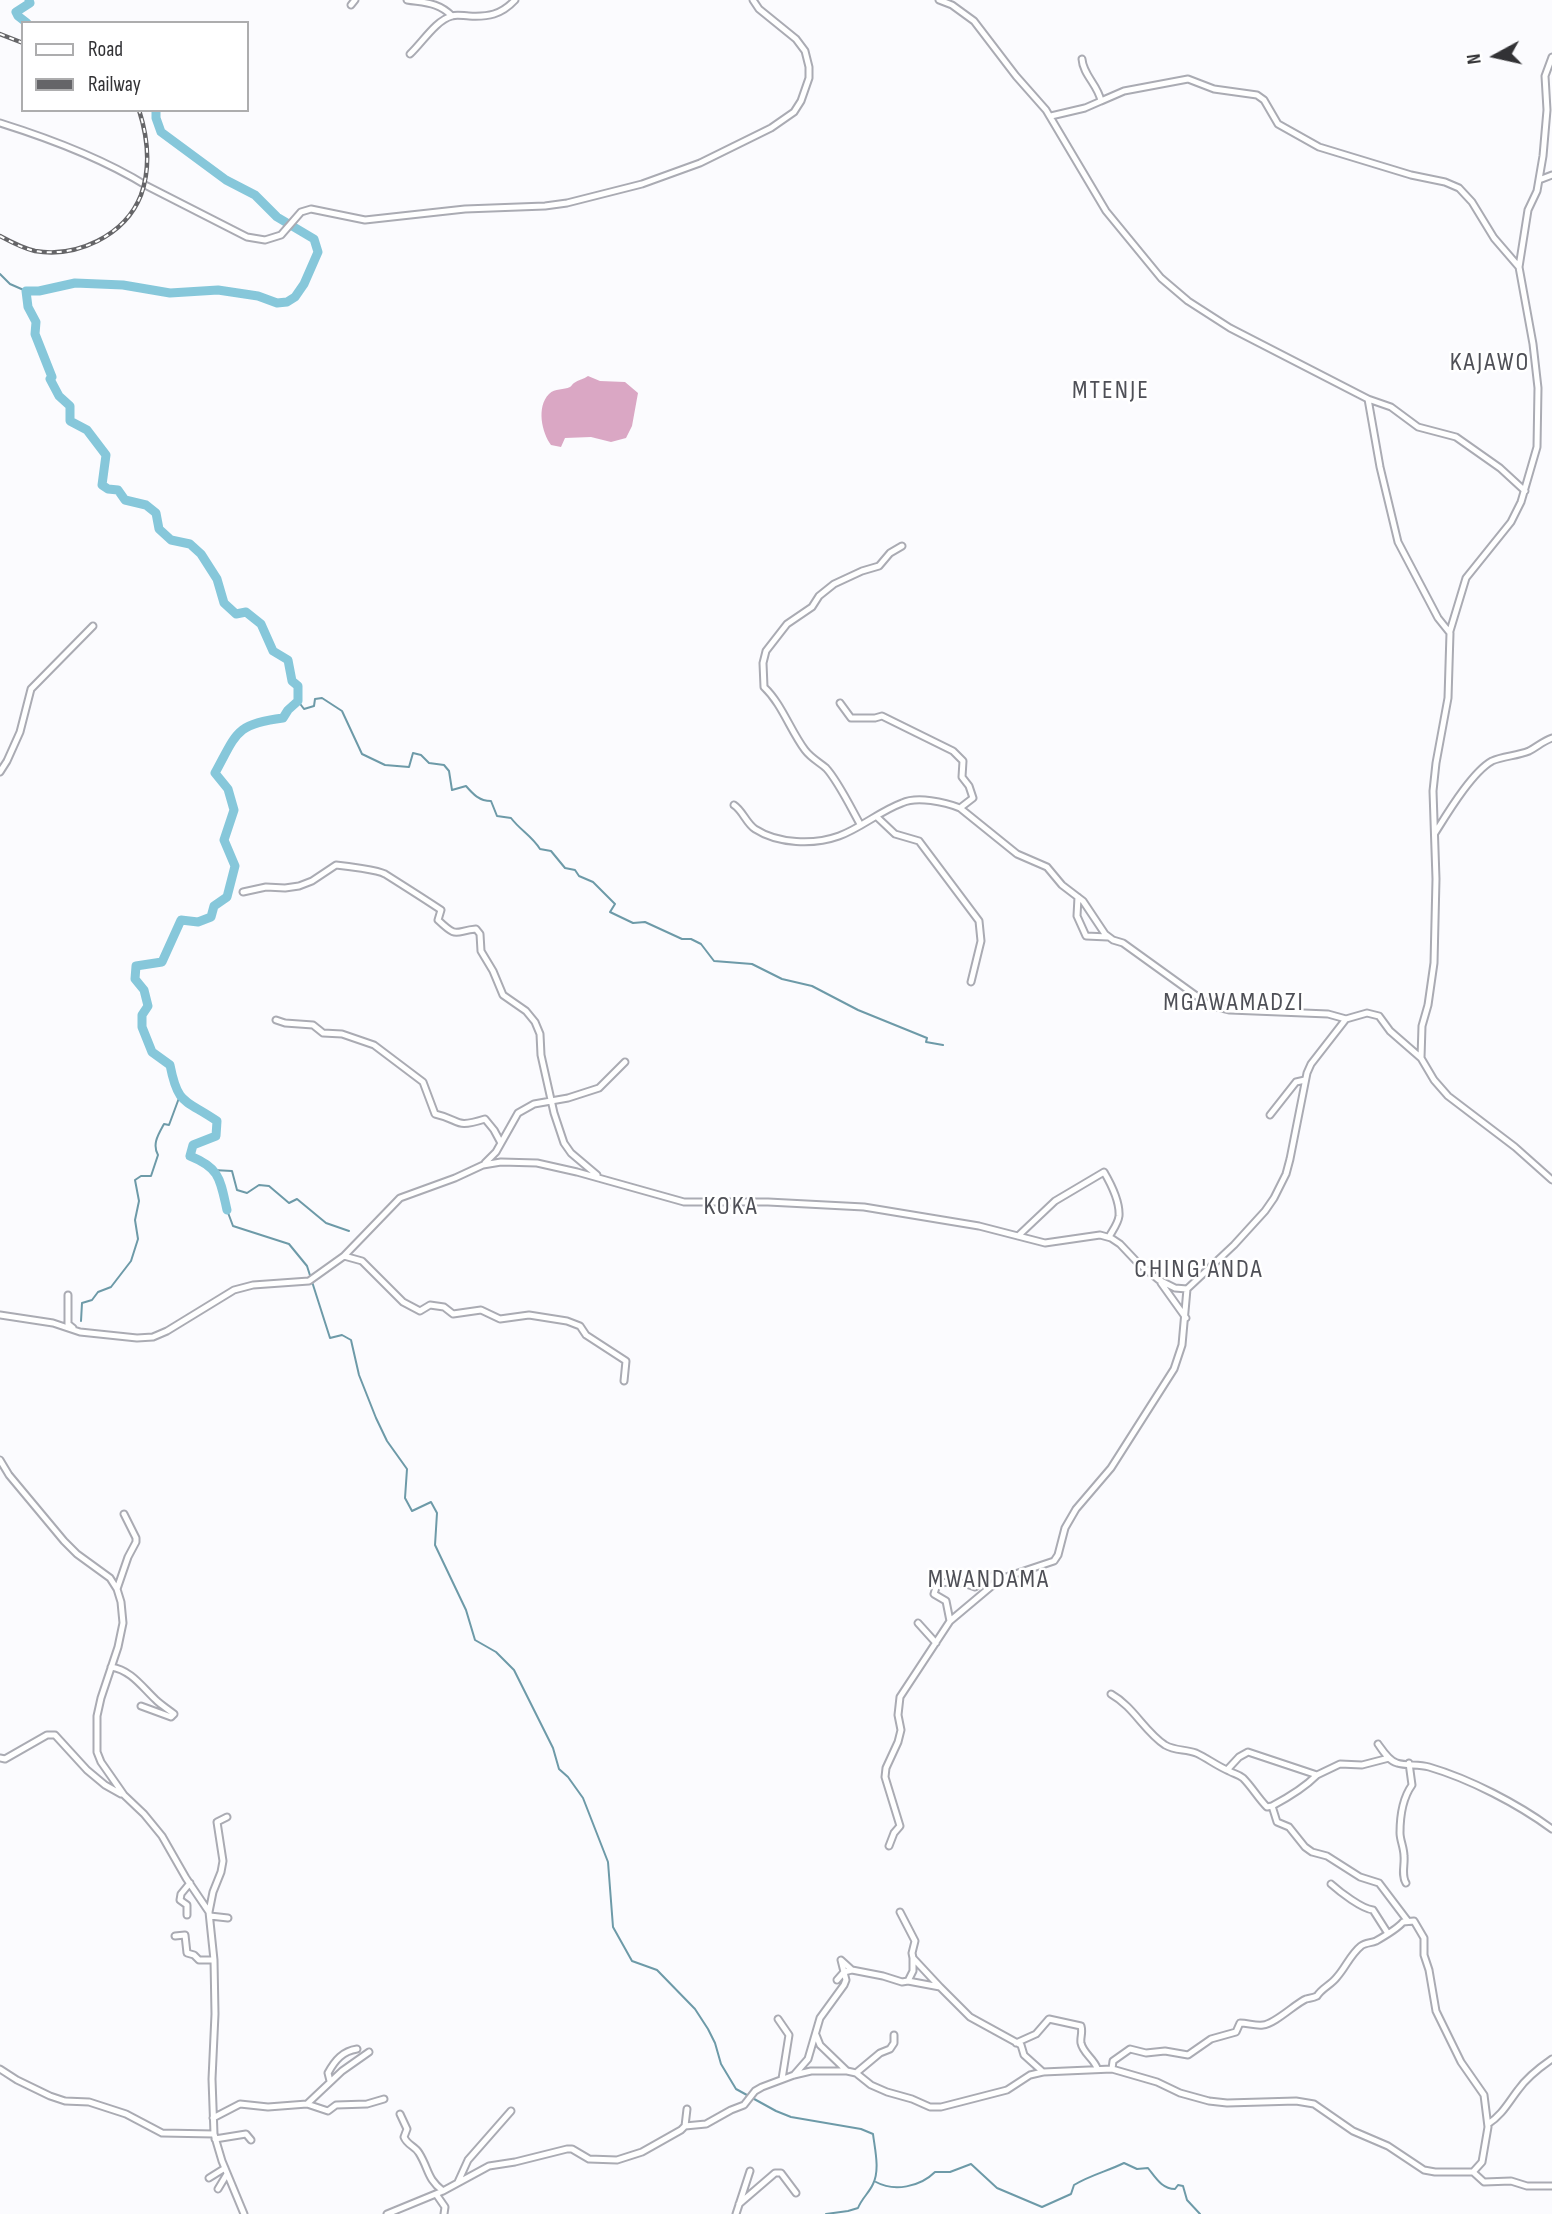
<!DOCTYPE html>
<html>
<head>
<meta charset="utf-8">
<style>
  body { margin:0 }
  #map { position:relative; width:1552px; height:2214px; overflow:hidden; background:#fbfbfe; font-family:"Sofia Sans Condensed",sans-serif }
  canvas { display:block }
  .legend { position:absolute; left:21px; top:21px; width:228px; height:91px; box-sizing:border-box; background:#fff; border:2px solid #adadae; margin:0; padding:9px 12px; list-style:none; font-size:21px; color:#323235 }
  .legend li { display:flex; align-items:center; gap:14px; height:35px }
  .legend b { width:35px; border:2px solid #adadae }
  .north { position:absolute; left:1461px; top:21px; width:70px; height:70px; -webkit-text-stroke:5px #fff; paint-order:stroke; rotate:262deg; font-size:19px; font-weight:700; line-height:28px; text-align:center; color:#323235 }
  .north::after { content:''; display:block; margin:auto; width:24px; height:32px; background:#323235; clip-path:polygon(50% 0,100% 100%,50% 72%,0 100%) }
</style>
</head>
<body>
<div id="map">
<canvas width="1552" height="2214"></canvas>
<ul class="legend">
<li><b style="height:9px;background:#fff"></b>Road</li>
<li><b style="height:9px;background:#656568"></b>Railway</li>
</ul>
<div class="north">N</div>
</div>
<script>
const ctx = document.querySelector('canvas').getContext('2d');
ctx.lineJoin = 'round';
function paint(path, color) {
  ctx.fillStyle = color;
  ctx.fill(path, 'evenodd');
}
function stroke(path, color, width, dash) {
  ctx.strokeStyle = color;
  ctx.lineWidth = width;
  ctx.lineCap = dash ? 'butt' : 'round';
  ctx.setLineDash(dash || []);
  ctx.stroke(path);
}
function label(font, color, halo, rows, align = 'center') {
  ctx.font = font + ' "Sofia Sans Condensed",sans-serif';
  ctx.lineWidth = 5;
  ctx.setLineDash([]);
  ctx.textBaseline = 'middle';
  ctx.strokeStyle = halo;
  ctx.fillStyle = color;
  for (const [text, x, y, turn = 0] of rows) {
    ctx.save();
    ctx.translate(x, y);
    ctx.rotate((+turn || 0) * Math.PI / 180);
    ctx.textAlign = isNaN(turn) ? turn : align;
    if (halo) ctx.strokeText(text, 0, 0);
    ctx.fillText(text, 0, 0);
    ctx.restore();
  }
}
paint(new Path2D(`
  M588,376L600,381L625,382L638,393L632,426L626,438L611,442L591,437L565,438L561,447L551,445C542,433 536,407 549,394C555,388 564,390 570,387C572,386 572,384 574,383C578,380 584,379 588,376Z`), '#daa7c4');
stroke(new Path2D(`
  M0,274L10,284L26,291
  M298,701L304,709L314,706L315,699L322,698L342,711L362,754L385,765L409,767L413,753L421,755L429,763L444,765L449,771L452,790L466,786C473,794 479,801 491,801L497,816L511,818C520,830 532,836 540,849L551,851L565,868L575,870L579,876L593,882L615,904L610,912L633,923L645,922L682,939H691L701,944L714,961L752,964L782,979L812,986L858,1010L927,1038L926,1042L943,1045
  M213,1170L232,1171L237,1190L247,1193L259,1185L269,1186L289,1203L297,1199L326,1223L349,1231
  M227,1210L233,1226L289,1244L307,1266L330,1338L342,1335L351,1340L359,1375L376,1418L387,1441L407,1469L405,1498L412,1511L431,1502L437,1513L435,1545L466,1610L475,1640L496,1652L514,1670L553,1748L559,1769L568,1777L583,1798L608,1862L613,1927L632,1961L657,1970L695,2009L708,2029L715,2043L721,2064L736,2089L776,2111L791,2117L861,2129L873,2134C875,2150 880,2170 873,2184C869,2193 862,2198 858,2208L848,2211L826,2214
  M81,1321L82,1303L92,1300L98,1292L111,1287L131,1261L138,1239L135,1220L139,1201L135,1180L141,1176H151L158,1155C152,1144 158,1135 164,1124L169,1125L179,1098
  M876,2182C894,2192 920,2187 935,2172H950L971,2164L997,2188L1042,2207L1071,2194L1074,2185C1090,2175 1108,2171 1124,2163L1137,2169L1148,2168C1156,2178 1162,2189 1175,2189L1178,2185L1183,2186L1187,2200L1200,2214`), '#6d9aa8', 2);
stroke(new Path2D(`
  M27,23L18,16L16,12L30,3L29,0
  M156,110V118L161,132L226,180L255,195L277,217L314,239L318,252L304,284L295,297L287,302L277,303L258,296L218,290L170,293L123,285L75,283L39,291H26L28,307L36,322L35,334L52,377L50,379L59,396L70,406V421L87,430L106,455L102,485L108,489L118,490L125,500L146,505L156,513L159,529L171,540L190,544L201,554L217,579L224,603L236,614L246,612L261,624L273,651L288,660L292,681L298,686V701L288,710L283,718C235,724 237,733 215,773L228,789L234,810L224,840L235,866L227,897L214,906L211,917L198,922L181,920L162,962L136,966L135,979L144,990L148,1006L142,1015V1027L152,1052L170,1065C178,1106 185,1099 217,1121L216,1136L193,1145L190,1156C220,1168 220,1179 227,1210`), '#86c7da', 9);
const minor = new Path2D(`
  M407,0C425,3 438,2 452,16
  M939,0L952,5L974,21L1016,76L1046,110L1106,211L1161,278L1188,301L1230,328L1368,399L1380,467L1398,542L1438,618L1450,633L1448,698L1436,763L1433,791L1436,879L1434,963L1428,1005L1422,1026L1421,1058
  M351,5L355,0
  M410,54C422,43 436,20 452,16C457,14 464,16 469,16C488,17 501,15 515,0
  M1101,101L1124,91L1188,79L1214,89L1257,95L1264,100L1278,124L1319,147L1411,175L1445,182L1459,188L1472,202L1494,238L1519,267L1533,344L1538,388L1537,447L1521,502L1511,522L1466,578L1450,631
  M1051,116L1085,108L1101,101C1098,85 1083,75 1082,59
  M0,123C51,139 102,158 147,186L247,237L265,240L281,235L301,212L311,209L365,220L465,209L545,206L567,203L642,184L700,163L771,128L794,112L801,101L809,78V67L805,51L796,39L759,9L753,0
  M1539,180L1552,175
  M1519,267L1528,210L1537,191L1543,156L1547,110L1545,76L1552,57
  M1368,399L1391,407L1418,427L1456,437L1500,468L1525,491
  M840,703L851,718H875L882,716L953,751L963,761L962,777L969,786L973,798L960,808
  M0,772L7,761L20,732L31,689L93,626
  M734,805C743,811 746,823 755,829C778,844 814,845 839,836C861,828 880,811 902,803C917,796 945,802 960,808L1017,854L1047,867L1062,885L1083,901L1105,934L1113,940L1123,943L1209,1005L1230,1010L1328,1014L1346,1019
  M877,817L895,834L919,841L979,921L981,941L971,982
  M860,824C851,808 838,781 826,768C819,762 811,758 805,750C790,730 782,704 764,687L763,663L766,651L787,624L812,607L819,596L834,584L862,571L879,566L890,553L902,546
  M1435,833C1447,814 1472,772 1492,761C1503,756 1517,756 1529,751C1537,747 1543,741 1552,738
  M243,892L266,887L285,888L299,886L312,881L336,865C346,866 378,870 385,874C404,886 423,898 441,910L438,920C458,939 454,931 476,929L480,934L481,951L493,971L503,995L526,1011L535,1022L540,1034L541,1055L554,1113L564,1143L571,1153L597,1175
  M1078,897L1077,916L1086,936L1108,937
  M276,1020L285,1023L313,1025L323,1033L342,1034L374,1045L423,1082L435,1114C462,1120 453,1129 485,1119L494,1130L501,1143
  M1270,1115L1296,1082L1305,1080
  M485,1163L496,1152L518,1113L534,1104L568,1098L599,1088L625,1062
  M1018,1236L1055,1201L1104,1172C1111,1184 1120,1202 1119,1216C1118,1224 1112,1231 1109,1237
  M344,1256L362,1261L403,1302L420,1311L430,1305L444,1307L453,1314L481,1310L500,1319L529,1315L567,1321L580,1326L586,1335L626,1361L624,1381
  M1161,1283L1186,1318
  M68,1295V1324L73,1328
  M0,1315L53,1323L80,1332L137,1338L153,1337L167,1331L234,1290L253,1285L309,1281L344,1256L400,1198L455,1178L483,1165L501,1162L537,1163L577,1172L684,1202H768L864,1207L979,1226L1045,1243L1100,1235L1111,1238L1120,1244L1137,1262L1159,1280L1175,1288L1187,1289L1234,1245L1265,1211L1274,1198L1286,1174L1290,1159L1307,1073L1311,1064L1346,1019L1367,1013L1379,1016L1390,1031L1421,1058L1434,1080L1448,1096L1515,1147L1552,1180
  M0,1460L9,1475L64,1541L77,1554L110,1578L117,1589L121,1602L123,1623L118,1647L101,1698L97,1716V1752L101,1762L124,1795L144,1814L162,1836L186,1878L209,1912L214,1960L215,2014L212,2079L214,2134L222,2161L244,2214
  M117,1589L128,1557L136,1542V1538L124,1514
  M950,1621L946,1601L934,1594L937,1584C952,1580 960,1582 975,1587L994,1575L1000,1579
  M918,1623L936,1643
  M111,1667C131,1670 142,1687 156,1700C161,1705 168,1709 174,1714
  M1111,1694C1134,1707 1144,1731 1165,1745C1175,1751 1185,1749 1196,1753C1207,1758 1217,1766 1229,1771C1234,1774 1238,1774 1243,1778C1252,1787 1258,1798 1267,1807L1272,1806L1277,1822L1289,1827L1305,1847L1312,1852L1327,1856L1360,1877L1379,1883L1407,1920
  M141,1706L171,1717L174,1714
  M1378,1744C1383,1751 1389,1761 1397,1763C1406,1766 1418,1764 1429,1767C1470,1779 1518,1804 1552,1829
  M0,1758L5,1759L47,1735H55L87,1770L105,1785L121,1794
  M1227,1770L1239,1757L1248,1752L1317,1775L1340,1764L1362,1765L1389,1758
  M1272,1806C1289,1797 1305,1787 1317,1775
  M889,1846L894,1833L900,1826L885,1777L886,1768L898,1742L901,1730L898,1715L900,1697L950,1621L1000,1579L1054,1561L1058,1555L1065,1528L1076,1509L1111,1468L1174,1369L1182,1345L1187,1289
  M1406,1883C1401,1875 1405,1865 1404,1856C1404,1848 1400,1840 1400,1833C1400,1817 1402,1799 1412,1785L1409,1763
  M1331,1884C1340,1892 1362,1909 1373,1910L1387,1932
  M209,1912L213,1892L221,1872L223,1861L217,1822L227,1817
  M900,1912L915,1941L912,1953L913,1958L940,1987
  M187,1915V1905L180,1900L181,1894L190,1883
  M210,1916L228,1918
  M175,1936L185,1935L187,1953L194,1955L199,1960H214
  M837,1980L844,1972L852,1970L883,1976L902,1982L908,1981L940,1987L970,2017L1021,2045L1024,2055L1043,2072
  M908,1981L913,1971V1958
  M778,2019L789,2035L782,2079
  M816,2035L820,2045L847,2071L856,2073L871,2085L887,2092L912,2099L930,2107H941L1007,2090L1030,2075L1043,2072L1112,2069L1157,2082L1180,2093L1209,2101L1227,2103L1296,2101L1314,2104L1353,2131L1388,2146L1424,2170L1435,2172H1473L1484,2182L1511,2181L1527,2186H1552
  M1016,2043L1036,2034L1049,2019L1081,2026C1083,2033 1080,2037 1081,2043C1083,2053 1094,2059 1097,2068
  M0,2069L17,2080L50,2096L65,2101L89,2102L126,2114L162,2133L214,2134
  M1112,2069L1113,2061L1130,2049L1146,2053L1165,2051L1188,2055L1211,2039L1236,2032L1240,2023C1248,2023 1255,2026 1263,2025C1275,2024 1296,2003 1306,1999C1310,1998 1313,1998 1317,1996C1322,1988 1331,1985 1337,1977C1346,1967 1350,1955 1361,1946C1365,1943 1371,1943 1376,1941C1383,1937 1398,1928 1403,1922L1414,1921L1424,1938V1955L1429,1970L1436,2011L1461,2062L1484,2095L1488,2127L1482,2162L1473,2172
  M856,2073L880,2053L890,2049L894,2043V2035
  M794,2075L808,2059L820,2018L844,1985L846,1980L841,1960L852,1970
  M330,2081L328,2073C335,2060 343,2051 357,2049
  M307,2104L342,2071L369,2052
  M400,2114L407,2129L404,2137C407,2145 415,2146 419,2153C429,2169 427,2179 443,2191
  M213,2118L240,2104L268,2107L307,2104L328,2111L336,2105L367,2104L384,2099
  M1488,2124C1502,2115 1508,2103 1518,2090C1527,2077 1539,2068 1552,2059
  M685,2126L706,2124L731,2110L744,2105L755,2091L762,2087L794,2075L811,2071H847
  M215,2139L246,2134L251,2140
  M209,2178L225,2168
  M458,2182L468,2160L511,2111
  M218,2189L227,2174
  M436,2194L445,2207L444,2214
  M739,2204L775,2173H781L796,2193
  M387,2214L443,2191L489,2166L515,2162L567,2149H572L589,2159L617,2160L642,2152L681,2130L685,2126L687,2109
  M736,2214L750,2171`);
stroke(minor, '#aaabb3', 9);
stroke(minor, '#fff', 5);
const rail = new Path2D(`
  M0,34L23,43
  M0,236C11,242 22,248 35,251C76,258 125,236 141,195C151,167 148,138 139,110`);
stroke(rail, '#656568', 4.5);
stroke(rail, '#fff', 2, [5]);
ctx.letterSpacing = '2px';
label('26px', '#4f5057', '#fff', [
  ["KAJAWO",1490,363],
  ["MTENJE",1111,391],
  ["MGAWAMADZI",1234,1003],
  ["KOKA",731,1207],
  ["CHING'ANDA",1199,1270],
  ["MWANDAMA",989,1580]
]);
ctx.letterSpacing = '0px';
</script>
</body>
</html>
